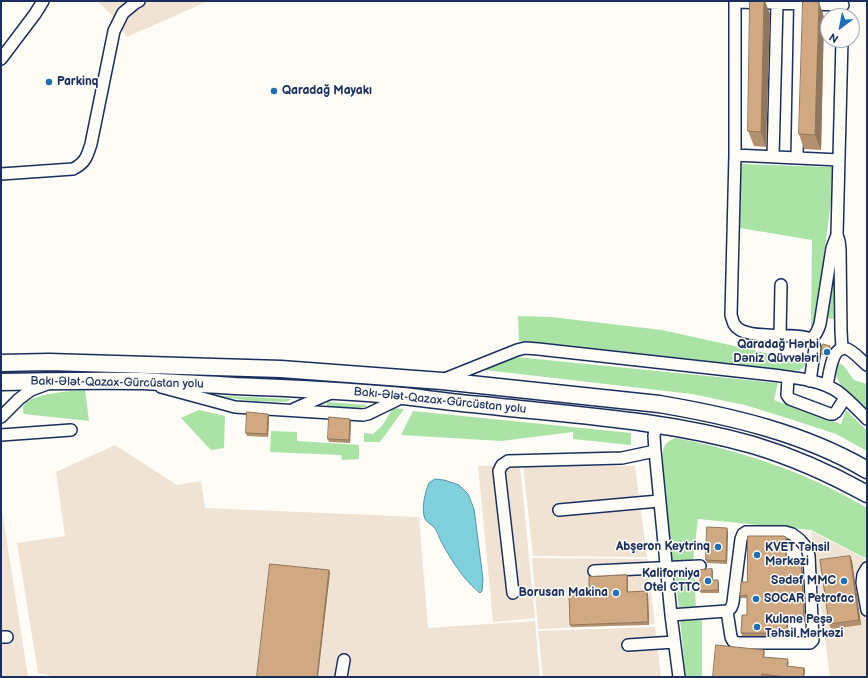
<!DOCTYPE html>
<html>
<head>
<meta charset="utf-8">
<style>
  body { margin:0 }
  #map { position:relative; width:868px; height:678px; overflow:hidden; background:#fdfcf7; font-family:"Balsamiq Sans",sans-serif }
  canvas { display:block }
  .frame { position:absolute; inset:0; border:2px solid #1b2f5e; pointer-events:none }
  .north { position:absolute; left:820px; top:8px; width:40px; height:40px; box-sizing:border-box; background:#fdfcf7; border:1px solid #a3aaba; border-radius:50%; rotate:212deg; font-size:11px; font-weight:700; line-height:16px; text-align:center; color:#1b2f5e }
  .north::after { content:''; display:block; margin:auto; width:14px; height:18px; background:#1f6fb2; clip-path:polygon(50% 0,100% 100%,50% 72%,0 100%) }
</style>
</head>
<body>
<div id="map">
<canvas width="868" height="678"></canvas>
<div class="frame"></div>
<div class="north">N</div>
</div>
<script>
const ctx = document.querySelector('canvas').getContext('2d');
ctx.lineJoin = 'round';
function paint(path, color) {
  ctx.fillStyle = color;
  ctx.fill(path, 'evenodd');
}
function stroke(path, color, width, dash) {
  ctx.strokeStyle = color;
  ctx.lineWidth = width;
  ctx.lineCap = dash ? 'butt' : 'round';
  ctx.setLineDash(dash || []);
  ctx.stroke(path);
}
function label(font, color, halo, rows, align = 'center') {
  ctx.font = font + ' "Balsamiq Sans",sans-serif';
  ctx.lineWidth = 3;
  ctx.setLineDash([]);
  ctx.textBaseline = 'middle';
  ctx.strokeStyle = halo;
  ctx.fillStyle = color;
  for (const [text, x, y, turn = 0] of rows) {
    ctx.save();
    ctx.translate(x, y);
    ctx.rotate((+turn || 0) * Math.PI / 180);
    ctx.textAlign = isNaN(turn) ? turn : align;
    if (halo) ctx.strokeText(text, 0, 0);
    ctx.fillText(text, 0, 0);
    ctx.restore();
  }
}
paint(new Path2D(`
  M97,1H208L127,37L112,15Z
  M115,445L177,485L201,481L205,508L419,517L428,628L535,621L540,677H56L38,673L17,543L65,536L56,472Z
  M520,465L535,618L493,622L478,466Z
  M523,465L635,466L647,557L533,556Z
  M1,504L28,677H1Z
  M811,531L867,560V677H830Z
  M532,558L647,559L655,624L538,629Z
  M655,627L661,677H543L538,631Z`), '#f0e3d4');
paint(new Path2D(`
  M742,164L827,167H832L835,169L815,326L811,327L812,240L740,228L738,169L739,165Z
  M836,251V319L825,318Z
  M518,316L551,317L662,330L784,357C786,357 788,357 791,357C799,355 800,351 807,358C805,370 800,371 788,371L519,341Z
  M516,357L778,383L774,400L841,424L846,410L867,431V451L836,434L787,418L745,405L692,394L485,370Z
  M836,362L843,365L854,380L867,384V411C858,401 842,390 837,378C835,373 835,368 836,362Z
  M85,390L89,421L24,414C23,411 22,408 24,405C32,393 71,391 85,390Z
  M205,395L292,399L286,402L254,401Z
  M327,402L366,405V407L348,409L327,407Z
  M393,408L404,409L380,442H364V433L373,434L382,426Z
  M199,410L225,416L224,448L211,450L181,418Z
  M413,411L631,433V445L573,439V432L501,441L401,435Z
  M271,431L297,432V441L359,445V459L342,460L341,455L270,452Z
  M675,438C729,448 783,465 832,489C844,495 855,501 867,508V554L865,558L811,530L698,519L693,561L672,562L662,457C664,446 664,443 675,438Z
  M694,570L696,608L679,610L675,572Z
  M680,619H702V677H686Z`), '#abe2a6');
const water = new Path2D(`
  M435,479L444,480L459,485L468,494L474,509L483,579L482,591L480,593C474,588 469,583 464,577C455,566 448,554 441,541C439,538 438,533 436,530C434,525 428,524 425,519C421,509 425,492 429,483Z`);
paint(water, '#81d1dd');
stroke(water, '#5890aa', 1);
const minor = new Path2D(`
  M735,1V155L731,315C732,318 733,322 734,324C744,342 793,331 811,339L815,348L810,381
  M735,2L843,5
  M1,59L35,14L43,1
  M735,155L839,160
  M773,157L777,4
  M797,158L800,4
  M1,174L73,169C85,163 87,157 91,144L114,31L123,13L135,3L139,1
  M837,235L839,241L840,249L841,331L842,348
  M780,335L781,285
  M811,339C816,335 818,331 820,324L832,248L837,235L842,40
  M788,378L787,395L790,399L830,414H833L836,412L845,398
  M442,380L517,350L525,348L538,349L773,375C794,378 818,379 837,391C848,399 857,409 867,419
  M827,386C829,376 832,343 847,349C852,350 862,361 867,365
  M161,387L235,407L363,415L368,414L403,397
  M294,409L333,392
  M1,417L19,399L31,390L47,384
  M656,424L654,436L655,451L671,615L679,677
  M1,435L71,430
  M559,510L659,501
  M867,568L863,575L862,583L867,610
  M594,571L700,566
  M513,593L499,471L502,465L508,461L622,458L655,451
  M671,615L727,611C731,609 732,607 733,602L741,539L743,534L746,532H785L792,534L800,540L807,548L809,556L813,640L810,643H738L733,641L731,637L727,611
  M1,637H7
  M628,645L674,642
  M341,677L344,660`);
const highway = new Path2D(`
  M1,363L49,362L281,369L442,381L659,404C730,416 804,433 867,470
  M1,382C48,381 95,380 143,381C173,383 204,384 235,386C291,388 347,391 403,396C429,399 456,403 482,405C573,415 665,420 753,445C793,457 831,474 867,494`);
stroke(minor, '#1b2f5e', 14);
stroke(highway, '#1b2f5e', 19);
stroke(minor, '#fdfcf7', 11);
stroke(highway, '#fdfcf7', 16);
paint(new Path2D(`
  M770,14L766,147L754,146L748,131Z
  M824,17L821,150L804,149L799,134Z
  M831,349L827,356L822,355L821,353Z
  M268,414L269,416L268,437L247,436L246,433Z
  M351,421L350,443L329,442L328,439Z
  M728,531L727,564L707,563L706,560Z
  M787,540V557L801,558L802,561L805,622L788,621V636H742L741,633L747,615V598H741L740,596L747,582Z
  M850,556L852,561L861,625L831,629L829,624Z
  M712,569L713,572V580L719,583V593H701L700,591Z
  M627,575L628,578V592L648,594L649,625L571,627L570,625L589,593Z
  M764,650L765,653L764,657L789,662L788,666L804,668L805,670L804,677H713Z`), '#b39170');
paint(new Path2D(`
  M764,1H765L770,14L766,147L761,132Z
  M819,2L824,17L821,150L815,135Z
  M830,346L831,349L827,356L826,354Z
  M268,414L269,416L268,437L267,434Z
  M350,419L351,421L350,443L349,440Z
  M727,528L728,531L727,564L726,561Z
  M786,537L787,540V560L786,557Z
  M850,556L852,561L861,625L859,620Z
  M801,558L802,561L805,622L804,619Z
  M712,569L713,572V583L712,580Z
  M329,570L330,573L318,677H317Z
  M627,575L628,578V595L627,592Z
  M718,580L719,583V593L718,590Z
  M647,591L648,594L649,625L648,622Z
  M787,619L788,621V636L787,633Z
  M804,668L805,670L804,677H803Z`), '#92765b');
const building = new Path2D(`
  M750,1H764L761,132L748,131Z
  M803,1L819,2L815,135L799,134Z
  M823,344L830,346L826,354L821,353Z
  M247,412L268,414L267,434L246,433Z
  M329,417L350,419L349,440L328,439Z
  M707,527L727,528L726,561L706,560Z
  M748,536H783L786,537V557L801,558L804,619H787V633H741L742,615H747V595L740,596L741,582H747Z
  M850,556L859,620L829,624L820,560Z
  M270,564L329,570L317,677H257Z
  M712,569V580H718V590L700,591V570Z
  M627,575V592L647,591L648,622L570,625L569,593H589V577Z
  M716,645L764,650L763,657L788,659L787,666L804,668L803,677H785L762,674L761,677H713Z`);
paint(building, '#d0a982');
stroke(building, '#92765b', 1);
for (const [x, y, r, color] of [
  [49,82,4,"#1f6fb2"],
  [274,91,4,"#1f6fb2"],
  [827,352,4,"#1f6fb2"],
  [718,547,4,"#1f6fb2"],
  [757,555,4,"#1f6fb2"],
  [708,581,4,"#1f6fb2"],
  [844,581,4,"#1f6fb2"],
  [616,593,4,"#1f6fb2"],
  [756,599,4,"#1f6fb2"],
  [757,627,4,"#1f6fb2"]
]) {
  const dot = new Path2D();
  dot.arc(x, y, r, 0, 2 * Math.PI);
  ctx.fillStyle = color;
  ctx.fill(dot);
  stroke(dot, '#fdfcf7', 1.5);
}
label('bold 12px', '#1b2f5e', '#fdfcf7', [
  ["Parkinq",57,82],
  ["Qaradağ Mayakı",282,91],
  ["Qaradağ Hərbi",819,345,"right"],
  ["Dəniz Qüvvələri",819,359,"right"],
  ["Abşeron Keytrinq",710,547,"right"],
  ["KVET Təhsil",765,548],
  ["Mərkəzi",765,562],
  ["Kaliforniya",700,574,"right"],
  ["Otel CTTC",700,588,"right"],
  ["Sədəf MMC",836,581,"right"],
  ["Borusan Makina",608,593,"right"],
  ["SOCAR Petrofac",764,599],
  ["Kulane Peşə",765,620],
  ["Təhsil Mərkəzi",765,634]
], 'left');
label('12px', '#1b2f5e', '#fdfcf7', [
  ["Bakı-Ələt-Qazax-Gürcüstan yolu",117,383,1],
  ["Bakı-Ələt-Qazax-Gürcüstan yolu",440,401,6]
]);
</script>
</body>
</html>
